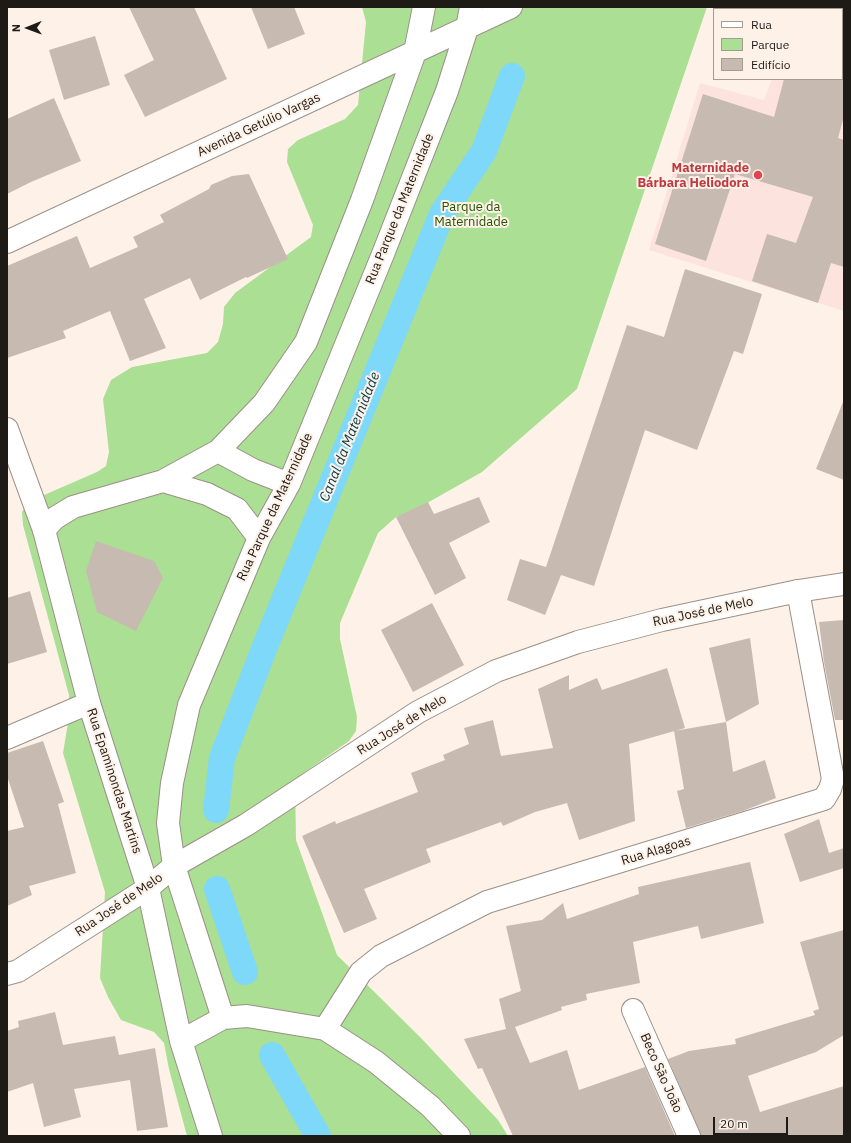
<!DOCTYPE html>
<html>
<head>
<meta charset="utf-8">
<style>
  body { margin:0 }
  #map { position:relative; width:851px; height:1143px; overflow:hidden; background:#fef1e7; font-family:"IBM Plex Sans",sans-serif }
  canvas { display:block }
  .frame { position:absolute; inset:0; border:8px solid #1e1a16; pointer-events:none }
  .legend { position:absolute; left:713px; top:8px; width:130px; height:72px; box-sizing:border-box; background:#fef1e7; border:1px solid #a49b93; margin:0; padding:5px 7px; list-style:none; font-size:12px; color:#1e1a16 }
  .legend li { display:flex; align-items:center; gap:8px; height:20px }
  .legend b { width:20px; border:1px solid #a49b93 }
  .north { position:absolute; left:8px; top:8px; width:40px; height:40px; -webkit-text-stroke:3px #fef1e7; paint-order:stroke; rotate:269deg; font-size:11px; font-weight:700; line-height:16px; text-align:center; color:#1e1a16 }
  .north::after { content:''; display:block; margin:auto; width:14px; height:18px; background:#1e1a16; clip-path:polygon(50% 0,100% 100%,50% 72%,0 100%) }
  .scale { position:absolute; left:713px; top:1117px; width:75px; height:18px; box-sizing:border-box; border:2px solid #1e1a16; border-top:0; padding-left:5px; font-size:12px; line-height:14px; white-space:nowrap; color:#1e1a16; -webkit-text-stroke:3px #fef1e7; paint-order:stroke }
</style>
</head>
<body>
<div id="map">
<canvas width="851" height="1143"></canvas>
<div class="frame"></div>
<ul class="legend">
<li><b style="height:5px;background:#fff"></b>Rua</li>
<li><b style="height:11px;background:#aadf94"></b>Parque</li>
<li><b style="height:11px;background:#c7bab1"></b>Edifício</li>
</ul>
<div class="north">N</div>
<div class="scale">20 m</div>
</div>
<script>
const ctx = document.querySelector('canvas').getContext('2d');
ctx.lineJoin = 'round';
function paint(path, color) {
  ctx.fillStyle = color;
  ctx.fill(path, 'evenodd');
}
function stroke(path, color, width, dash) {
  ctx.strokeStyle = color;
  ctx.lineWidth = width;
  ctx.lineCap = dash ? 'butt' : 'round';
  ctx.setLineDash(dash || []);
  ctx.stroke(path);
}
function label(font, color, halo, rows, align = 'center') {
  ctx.font = font + ' "IBM Plex Sans",sans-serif';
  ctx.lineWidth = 4;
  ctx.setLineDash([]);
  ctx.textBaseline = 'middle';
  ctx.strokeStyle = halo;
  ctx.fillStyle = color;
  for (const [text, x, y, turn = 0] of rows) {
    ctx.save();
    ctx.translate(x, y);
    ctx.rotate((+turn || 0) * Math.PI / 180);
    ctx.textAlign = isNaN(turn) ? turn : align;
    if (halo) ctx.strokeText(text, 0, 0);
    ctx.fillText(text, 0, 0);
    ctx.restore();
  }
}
paint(new Path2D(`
  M842,56L844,57V311L649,250L700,83L764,100L772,79H842Z`), '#fde3de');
paint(new Path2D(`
  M362,7H707L577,389L482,472L420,507L396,517L378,533L340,623V639L357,717L356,731L349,741L302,774L295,783L296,840L337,955L421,1038L498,1120L508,1136H187L169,1069L164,1043L154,1032L121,1020L108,997L100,978L105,892L63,753L68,723L69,695L23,525L22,512L28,502L97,472L106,466L109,452L103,399L111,380L132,367L207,353L218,342L223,324L224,307L235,293L311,237L313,225L287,162L288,149L298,140L345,119L358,105L366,22Z`), '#aadf94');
stroke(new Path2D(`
  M216,810L222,758L264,649L442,214L484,151L512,76
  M217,889L245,972
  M272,1055L318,1136`), '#7ed8f9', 26);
paint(new Path2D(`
  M129,7H194L227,79L145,117L124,75L154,60Z
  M251,7H294L305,34L268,49Z
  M95,36L110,85L64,100L49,50Z
  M784,79H844V116L838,138L844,140V267L831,263L818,303L752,281L767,234L796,243L813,197L735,174L706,261L655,244L703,94L774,117Z
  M54,98L81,161L31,182L7,194V119Z
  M249,174L288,259L247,278L246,277L200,300L190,278L144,299L166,348L130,361L110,311L63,331L66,338L7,358V266L77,236L90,268L138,247L133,237L164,222L160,215L209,189L211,185L232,176Z
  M685,269L762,294L743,354L734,351L697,450L645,430L594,586L561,575L545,615L507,600L520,559L546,567L627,325L664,337Z
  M843,402H844V480L816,469Z
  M479,497L490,522L449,543L466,578L435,595L396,517L428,502L434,514Z
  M96,541L154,561L163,578L136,631L97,612L86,571Z
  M30,591L47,652L7,664V598Z
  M432,603L464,665L413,692L381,630Z
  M844,620V720H835L824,662L819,622Z
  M750,638L759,704L726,722L709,648Z
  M667,668L685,728L629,744L635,821L579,840L567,803L535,812L503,826L501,822L426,849L431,862L364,889L377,919L344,933L302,836L335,821L336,824L418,792L411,773L445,760L443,755L469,744L464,728L493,720L501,756L553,748L538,689L569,675V690L597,678L602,690Z
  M726,722L733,772L765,760L776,798L743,811L686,828L677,791L684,789L674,731Z
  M43,741L64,802L58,804L76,873L29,886L32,895L7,906V831L24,827L7,776V753Z
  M819,819L829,853L844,848V868L800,882L784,834Z
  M750,862L764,923L701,939L698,926L633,942L640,983L586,994L587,1000L561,1007L562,1010L515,1027L530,1063L567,1050L579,1090L645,1067L675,1136H513L482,1068L478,1069L464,1039L506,1029L499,999L521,991L506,926L542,920L563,903L567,919L639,894L638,887Z
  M844,930V1035L816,1052L748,1076L760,1112L844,1086V1136H701L668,1059L689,1051L736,1044L735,1039L815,1015L813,1011L819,1009L800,942Z
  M55,1012L63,1045L115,1036L119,1055L155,1048L168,1127L137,1131L130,1080L74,1089L81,1117L44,1127L33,1083L7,1092V1031L19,1027L18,1021Z`), '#c7bab1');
const street = new Path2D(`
  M7,429L44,530
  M7,738L89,703
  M174,866L223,1018L247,1016L325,1029L376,1062L430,1106L459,1136
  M148,888L181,1041L211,1136
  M633,1010L689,1136
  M325,1029L361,972L381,956L487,902L824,799L830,789L833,779L798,591
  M181,1041L223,1018`);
const secondary = new Path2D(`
  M7,242L511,7
  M218,451L253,470L289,484
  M163,481L207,494L237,509L259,538
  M174,866L168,823L172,783L189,705L259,538L289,484L383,254L447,91L467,28L471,7
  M148,888L89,703L44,530L55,518L73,507L163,481L218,451L264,403L306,342L362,200L415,52L424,7
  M7,974L18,971L148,888L174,866L246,825L418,712L496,671L578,642L662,620L798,591L844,584`);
stroke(street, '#9c9087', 24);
stroke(secondary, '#9c9087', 24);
stroke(street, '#fff', 22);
stroke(secondary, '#fff', 22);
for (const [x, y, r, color] of [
  [758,175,5,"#e0444e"]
]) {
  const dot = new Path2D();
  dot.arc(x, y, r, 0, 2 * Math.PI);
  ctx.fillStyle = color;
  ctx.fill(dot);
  stroke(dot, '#fef1e7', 1.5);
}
label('13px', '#1e1a16', '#fef1e7', [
  ["Avenida Getúlio Vargas",259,125,-25],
  ["Rua Parque da Maternidade",400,209,-68],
  ["Rua Parque da Maternidade",275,507,-65],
  ["Rua José de Melo",703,612,-12],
  ["Rua José de Melo",402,725,-32],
  ["Rua Epaminondas Martins",114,781,72],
  ["Rua Alagoas",656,851,-17],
  ["Rua José de Melo",119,905,-34],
  ["Beco São João",661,1073,66]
]);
label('bold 13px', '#be3a42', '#fef1e7', [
  ["Maternidade",749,168],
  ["Bárbara Heliodora",749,183]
], 'right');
label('13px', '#235500', '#fef1e7', [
  ["Parque da",471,207],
  ["Maternidade",471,222]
]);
label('italic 14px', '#003a4a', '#fef1e7', [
  ["Canal da Maternidade",350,437,-68]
]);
</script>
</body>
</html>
